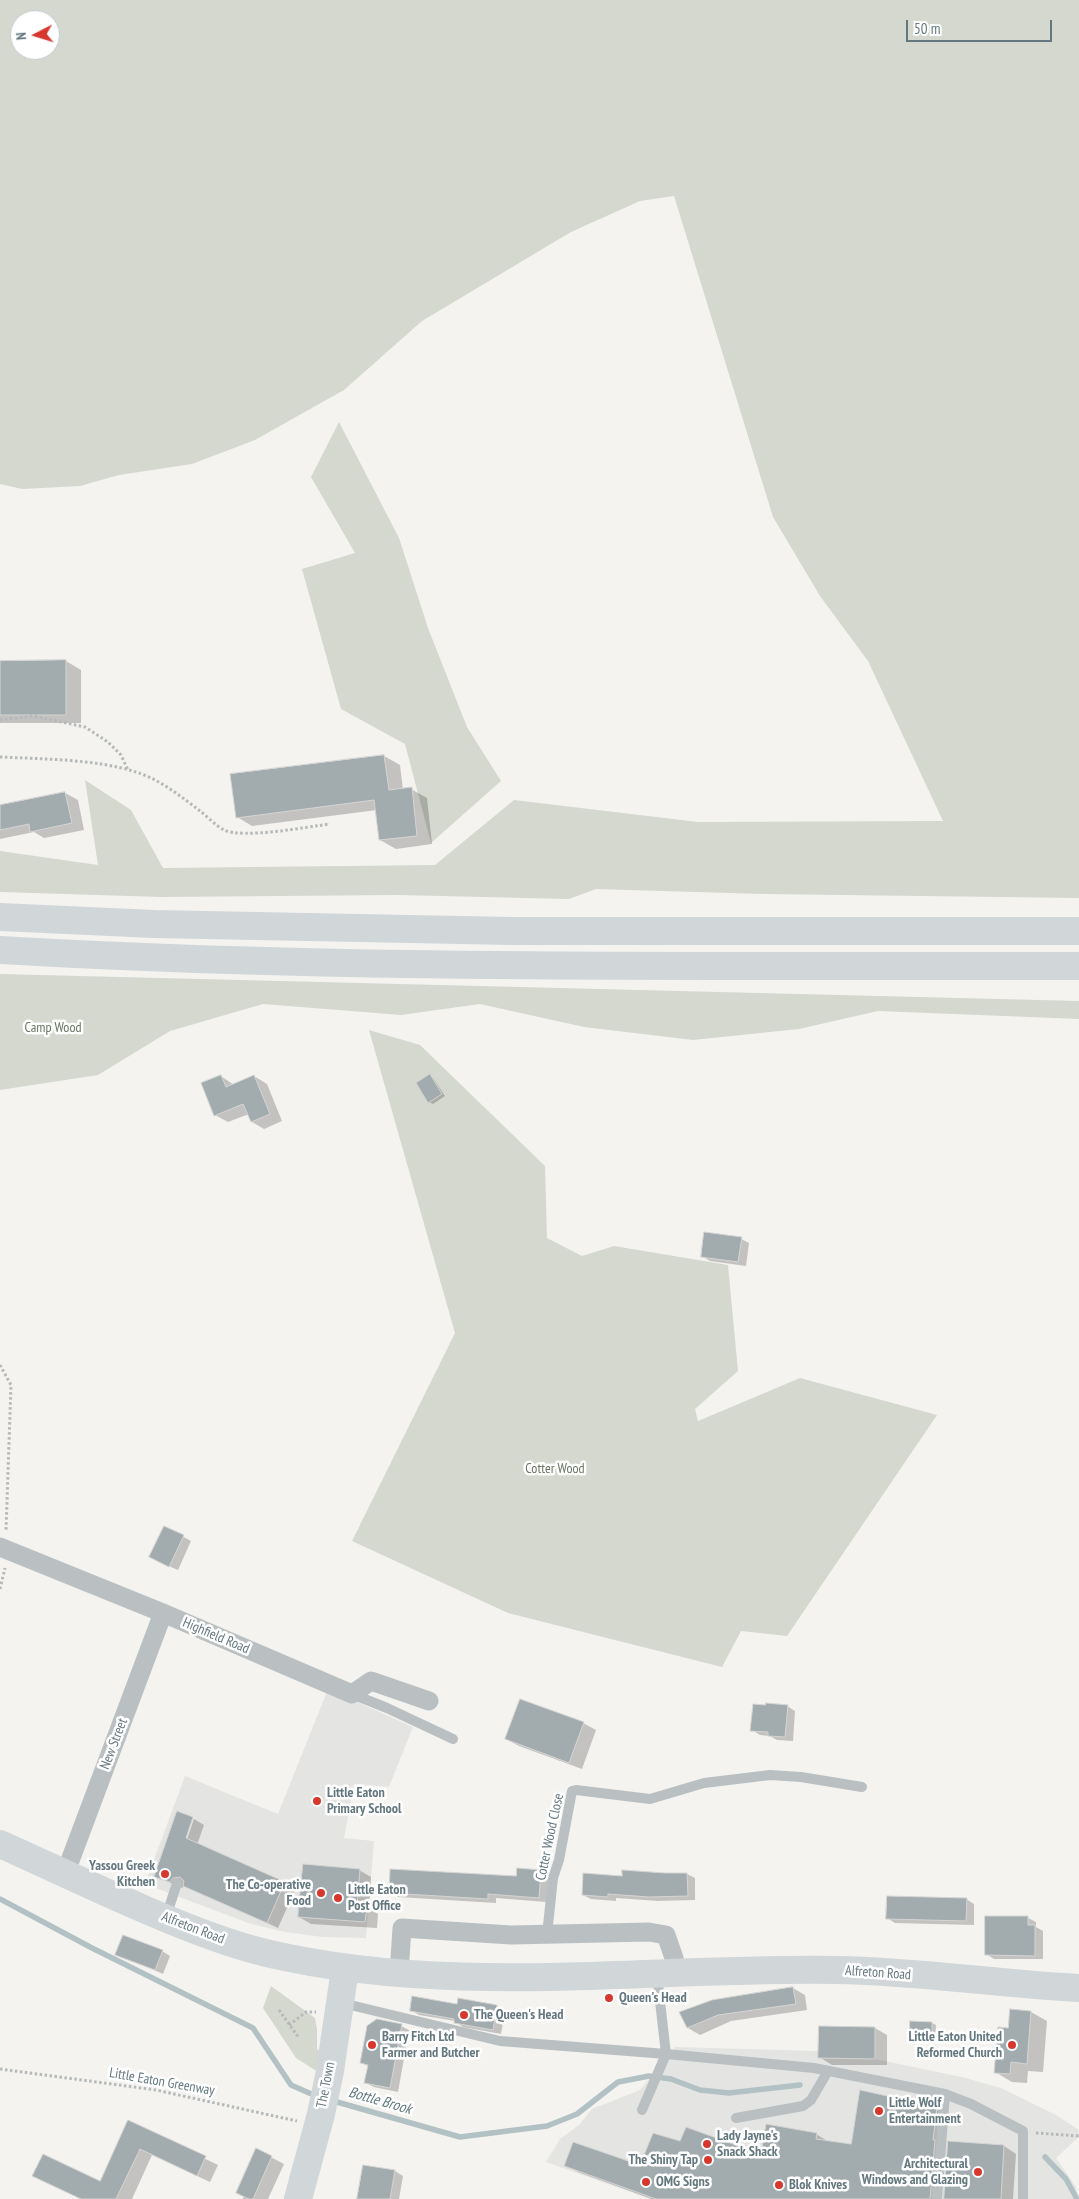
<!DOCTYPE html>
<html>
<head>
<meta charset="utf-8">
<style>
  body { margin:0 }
  #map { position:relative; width:1079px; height:2199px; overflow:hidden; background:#f4f3f0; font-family:"PT Sans Narrow",sans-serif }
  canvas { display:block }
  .north { position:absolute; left:10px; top:10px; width:50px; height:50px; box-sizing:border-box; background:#fff; border:1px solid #c1c9cc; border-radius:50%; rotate:265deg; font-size:14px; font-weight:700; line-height:20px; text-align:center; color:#64787f }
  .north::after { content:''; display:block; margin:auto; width:18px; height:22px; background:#d7382d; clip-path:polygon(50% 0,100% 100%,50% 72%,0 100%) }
  .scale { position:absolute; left:906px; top:20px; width:146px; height:22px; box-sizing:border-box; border:2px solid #64787f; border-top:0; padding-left:6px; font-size:15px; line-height:18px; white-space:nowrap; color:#64787f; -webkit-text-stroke:4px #fff; paint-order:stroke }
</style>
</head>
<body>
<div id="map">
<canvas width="1079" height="2199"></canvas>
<div class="north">N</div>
<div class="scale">50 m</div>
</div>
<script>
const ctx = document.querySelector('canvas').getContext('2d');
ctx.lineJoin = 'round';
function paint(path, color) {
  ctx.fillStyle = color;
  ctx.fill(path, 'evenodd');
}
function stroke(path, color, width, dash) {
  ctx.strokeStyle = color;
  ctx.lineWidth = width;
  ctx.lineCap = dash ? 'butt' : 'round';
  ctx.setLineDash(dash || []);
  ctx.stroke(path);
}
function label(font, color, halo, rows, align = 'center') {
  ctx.font = font + ' "PT Sans Narrow",sans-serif';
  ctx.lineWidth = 5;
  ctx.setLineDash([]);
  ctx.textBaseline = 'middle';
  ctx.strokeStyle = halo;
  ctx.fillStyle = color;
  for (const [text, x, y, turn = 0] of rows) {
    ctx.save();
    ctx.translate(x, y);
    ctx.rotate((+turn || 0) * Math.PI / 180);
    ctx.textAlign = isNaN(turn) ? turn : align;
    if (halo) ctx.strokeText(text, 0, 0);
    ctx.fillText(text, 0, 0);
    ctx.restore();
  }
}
paint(new Path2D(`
  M328,1689L413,1727L389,1787L354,1784L344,1838L374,1841L366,1938L323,1937L285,1932L251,1924L145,1884L185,1776L278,1814Z
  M819,2026L875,2027V2059L962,2077L1001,2088L1056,2115L1079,2130V2137L1056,2158L1076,2187L1078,2199H650L546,2162L560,2139L579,2125L592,2109L640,2090L675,2047L818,2051Z`), '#e4e5e3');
paint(new Path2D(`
  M0,0H1079V898L763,894L596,889L569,899L398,895L162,897L0,892V851L98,865L85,780L131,810L163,868L435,865L514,800L698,822L943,821L868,661L820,596L773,517L674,196L640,201L571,232L422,321L344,390L255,440L192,464L119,475L80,486L22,489L0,484ZM20,20H50V50H20Z
  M339,422L399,538L428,628L467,727L501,781L431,843L405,744L341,709L302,569L355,553L311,477Z
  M0,974L1079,1001V1019L878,1011L799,1029L693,1040L584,1027L480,1004L401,1015L263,1004L170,1031L98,1075L0,1090Z
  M369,1030L420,1045L545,1166L547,1238L582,1256L614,1246L728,1265L738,1371L695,1409L698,1421L800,1378L937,1415L787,1636L741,1631L722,1667L508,1613L352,1541L455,1333Z
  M271,1986L315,2018L317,2029V2049L320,2051L318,2072L296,2058L263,2008Z`), '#d4d8cf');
paint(new Path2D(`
  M66,661L81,670V723H0V662Z
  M384,756L400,765L403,790L411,789L427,798L432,844L396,849L380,840L377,810L252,826L237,817Z
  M65,793L78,800L84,830L44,838L34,832L0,839V806Z
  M221,1076L234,1085L254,1076L267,1084L282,1121L264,1129L252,1122L249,1114L228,1122L215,1115Z
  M430,1076L433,1078L445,1096L433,1104L429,1102Z
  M741,1239L749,1243L746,1266L710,1261L702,1256Z
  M165,1527L191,1541L178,1570L159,1562Z
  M787,1706L795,1711L793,1741L777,1740L770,1736L760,1735L752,1730Z
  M583,1723L596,1730L582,1769L519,1746L506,1739Z
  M178,1813L193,1818L182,1844L185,1845L194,1819L204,1825L197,1845L295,1890L278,1928L184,1885L182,1888L155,1876Z
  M359,1870L371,1877L369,1908L378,1914L377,1928L311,1924L299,1917Z
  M541,1871L549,1876L546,1902L496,1898V1903L398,1897L390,1892L517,1878Z
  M687,1874L695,1878V1900L658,1901L616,1898V1901L591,1899L583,1895L623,1878Z
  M966,1899L974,1904V1925L895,1923L887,1918Z
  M987,1918H1028L1036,1922V1927L1043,1931V1959H994L986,1954Z
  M162,1951L170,1956L163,1974L117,1954Z
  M793,1988L805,1995L807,2010L731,2021L700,2035L688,2028L712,2001Z
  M458,2006H497L505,2011L501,2034L463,2027L455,2021L419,2015L411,2010Z
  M1031,2012L1047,2021L1043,2072L1028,2071L1027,2083L1012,2082L995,2072L1009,2029Z
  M912,2023H932L936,2025L935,2042L915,2041L911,2039Z
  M401,2026L409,2030L398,2092L374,2087L366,2083L369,2067L361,2062Z
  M875,2028L887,2035V2065H832L819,2057Z
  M937,2108L949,2115L937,2199H652L578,2172L566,2165L640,2167L681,2143L762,2156L816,2134L829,2142L852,2145Z
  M129,2122L218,2165L210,2182L152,2155L132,2199H81L34,2176L100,2182Z
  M1004,2146L1016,2154L1013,2199H953Z
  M257,2150L284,2164L268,2199H243Z
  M395,2171L403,2176L399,2199H358Z`), '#0003');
stroke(new Path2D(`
  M0,1899L92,1948L253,2028L291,2085L316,2096
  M330,2100L460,2137L547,2126L577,2114L618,2082L649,2076L671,2079L700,2090L729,2093L800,2085
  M1045,2157L1066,2179L1077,2199`), '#b2c1c3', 5.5);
const building = new Path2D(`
  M66,660V715H0V661Z
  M384,755L389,790L412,787L417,836L379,840L374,800L236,818L230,774Z
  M65,792L72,823L30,832L29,824L0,830V805Z
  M430,1074L442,1094L428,1103L416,1083Z
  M221,1075L226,1087L254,1075L270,1114L251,1122L243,1104L214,1116L201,1083Z
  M704,1232L742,1237L738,1262L701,1257Z
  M164,1526L184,1535L169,1567L149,1557Z
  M520,1699L584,1722L569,1763L505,1739Z
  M766,1703L788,1705L785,1737L768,1736V1732L750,1731L753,1704L765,1705Z
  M177,1811L193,1817L186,1838L285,1882L267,1923L183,1886L184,1881L180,1877L173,1878L170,1882L154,1877Z
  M303,1864L360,1869L357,1905L367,1906L365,1922L298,1917Z
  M517,1868L541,1870L539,1898L488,1894V1899L389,1893L390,1869L516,1876Z
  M622,1870L665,1873H687L688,1896L649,1897L608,1894V1897L582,1895L583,1873L622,1876Z
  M887,1896L967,1898L966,1921L886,1919Z
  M985,1916H1028V1925H1035V1956L985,1955Z
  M123,1935L163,1950L155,1970L115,1955Z
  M793,1987L796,2004L718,2015L687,2028L679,2012L712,2000Z
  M412,1996L457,2004L458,1998L497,2005L493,2030L454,2023V2019L410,2011Z
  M1010,2009L1031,2011L1027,2064L1011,2062L1010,2074L994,2073L998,2027L1008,2028Z
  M377,2019L402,2024L390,2088L364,2083L368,2065L360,2063L367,2026Z
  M910,2021L932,2022V2040L910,2039Z
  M819,2026L875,2027V2059L818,2058Z
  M860,2090L937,2107L933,2140H935L930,2199H656L564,2166L573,2142L640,2165L653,2133L680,2141L686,2127L761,2154L766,2124L817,2133L816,2139L851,2144Z
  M128,2120L206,2156L197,2176L140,2149L116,2199H81L32,2176L43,2154L100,2181Z
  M948,2141L1004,2145L1001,2199H944Z
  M256,2148L272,2156L253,2199H249L236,2193Z
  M363,2165L395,2170L390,2199H357Z`);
paint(building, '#a2acaf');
stroke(building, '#d5d4d3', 1);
stroke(new Path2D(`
  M0,720L33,716L85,727L108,742L121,755L128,770
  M0,757C42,759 96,759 136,772C159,779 182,797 200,811C208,817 216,826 224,830C244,839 306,827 330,824
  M0,1365L11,1385L6,1531
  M0,1589L5,1568
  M279,2010L299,2038
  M289,2025L306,2012H316
  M0,2069L156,2090L297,2121
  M1036,2133L1079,2136`), '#b5b9ba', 3, [2.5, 2.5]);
stroke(new Path2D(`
  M352,1694L387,1708L453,1739
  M166,1917L177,1883
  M547,1935L553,1878L559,1860L572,1791L576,1790L650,1799L704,1783L770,1775L801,1777L862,1787
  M657,1975L666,2054L814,2068L945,2094L971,2104L1023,2131V2199
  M342,2003L500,2041L666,2054L642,2110
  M736,2118L803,2106L811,2100L828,2071
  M937,2199L945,2094`), '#bac0c2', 10);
stroke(new Path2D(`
  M0,1547L163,1613L352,1694L371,1681L429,1701
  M65,1874L163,1613
  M399,1974L402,1928L511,1935L649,1932L666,1935L674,1958L676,1974`), '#bac0c2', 19);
stroke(new Path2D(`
  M0,1844C49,1866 97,1889 146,1910C185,1927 225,1943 266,1953C453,1997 646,1967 836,1970C917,1971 998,1984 1079,1988
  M298,2199L321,2114L330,2071L345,1969`), '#d1d6d9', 28);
stroke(new Path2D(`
  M0,917L154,924L512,931H1079
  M0,950C359,971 719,965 1079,966`), '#d1d6d9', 28);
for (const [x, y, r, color] of [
  [317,1801,5,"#d7382d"],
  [165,1874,5,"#d7382d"],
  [321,1893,5,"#d7382d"],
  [338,1898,5,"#d7382d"],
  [609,1998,5,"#d7382d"],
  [464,2015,5,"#d7382d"],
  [372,2045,5,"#d7382d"],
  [1012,2045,5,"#d7382d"],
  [879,2111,5,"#d7382d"],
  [707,2144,5,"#d7382d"],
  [708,2160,5,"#d7382d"],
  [978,2172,5,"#d7382d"],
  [646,2182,5,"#d7382d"],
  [779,2185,5,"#d7382d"]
]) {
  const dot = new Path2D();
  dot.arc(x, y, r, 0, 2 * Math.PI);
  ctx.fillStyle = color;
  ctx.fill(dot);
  stroke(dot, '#fff', 2);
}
label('14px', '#6a7763', '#fff', [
  ["Camp Wood",53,1028],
  ["Cotter Wood",555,1469]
]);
label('14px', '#64787f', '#fff', [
  ["Highfield Road",216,1636,23],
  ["New Street",114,1744,-69],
  ["Cotter Wood Close",550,1837,-78],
  ["Alfreton Road",193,1928,21],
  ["Alfreton Road",878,1973,4],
  ["Little Eaton Greenway",162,2082,10],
  ["The Town",326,2085,-79]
]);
label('bold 14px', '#64787f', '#fff', [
  ["Little Eaton",327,1793],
  ["Primary School",327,1809],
  ["Yassou Greek",155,1866,"right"],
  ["Kitchen",155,1882,"right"],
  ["The Co-operative",311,1885,"right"],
  ["Food",311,1901,"right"],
  ["Little Eaton",348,1890],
  ["Post Office",348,1906],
  ["Queen's Head",619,1998],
  ["The Queen's Head",474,2015],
  ["Barry Fitch Ltd",382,2037],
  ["Farmer and Butcher",382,2053],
  ["Little Eaton United",1002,2037,"right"],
  ["Reformed Church",1002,2053,"right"],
  ["Little Wolf",889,2103],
  ["Entertainment",889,2119],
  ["Lady Jayne's",717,2136],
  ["Snack Shack",717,2152],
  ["The Shiny Tap",698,2160,"right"],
  ["Architectural",968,2164,"right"],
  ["Windows and Glazing",968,2180,"right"],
  ["OMG Signs",656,2182],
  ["Blok Knives",789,2185]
], 'left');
label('italic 15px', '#607a7d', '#fff', [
  ["Bottle Brook",380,2101,16]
]);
</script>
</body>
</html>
